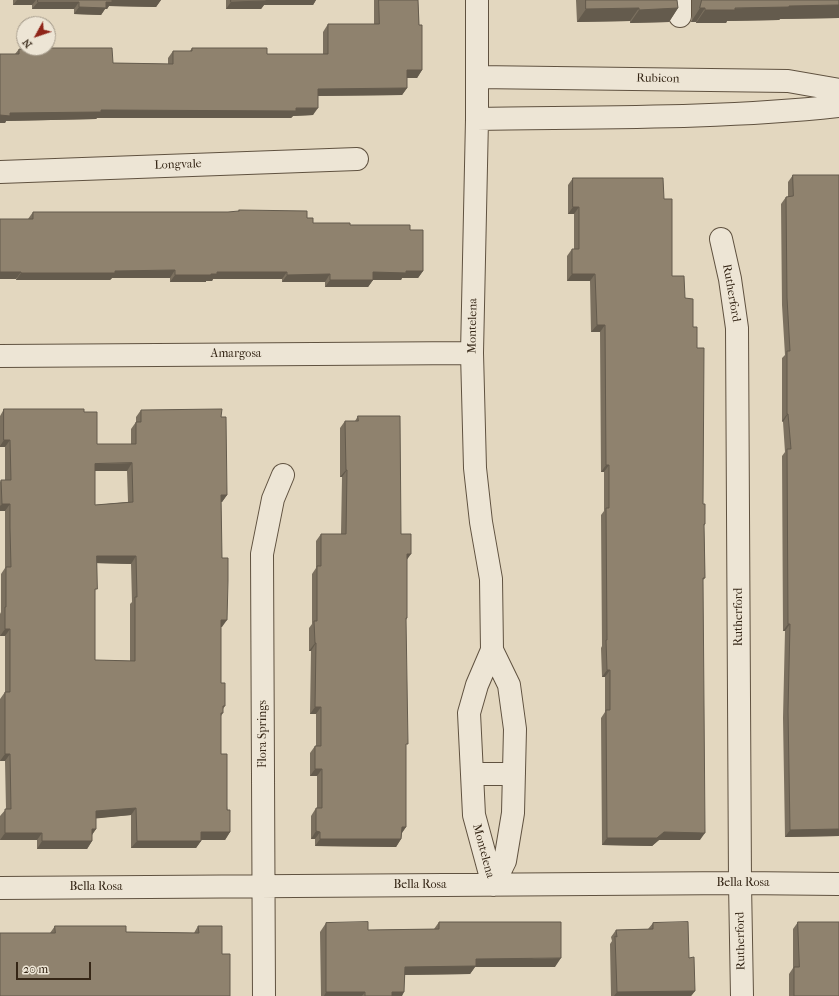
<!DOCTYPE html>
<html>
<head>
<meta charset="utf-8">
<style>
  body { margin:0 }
  #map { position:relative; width:839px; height:996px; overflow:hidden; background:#e3d7bf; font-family:"IM FELL French Canon",serif }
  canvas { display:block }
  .north { position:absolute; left:16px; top:16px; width:40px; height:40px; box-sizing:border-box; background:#ede5d5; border:1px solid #a39989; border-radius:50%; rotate:230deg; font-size:11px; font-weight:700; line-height:16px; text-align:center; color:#352616 }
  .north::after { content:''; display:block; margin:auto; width:14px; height:18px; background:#8f2418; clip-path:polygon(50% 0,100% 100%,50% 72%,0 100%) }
  .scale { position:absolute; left:16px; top:962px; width:75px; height:18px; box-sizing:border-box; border:2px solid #352616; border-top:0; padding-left:5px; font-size:12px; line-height:14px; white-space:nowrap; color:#352616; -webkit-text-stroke:3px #ede5d5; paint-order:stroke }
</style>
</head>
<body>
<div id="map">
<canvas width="839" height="996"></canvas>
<div class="north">N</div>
<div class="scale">20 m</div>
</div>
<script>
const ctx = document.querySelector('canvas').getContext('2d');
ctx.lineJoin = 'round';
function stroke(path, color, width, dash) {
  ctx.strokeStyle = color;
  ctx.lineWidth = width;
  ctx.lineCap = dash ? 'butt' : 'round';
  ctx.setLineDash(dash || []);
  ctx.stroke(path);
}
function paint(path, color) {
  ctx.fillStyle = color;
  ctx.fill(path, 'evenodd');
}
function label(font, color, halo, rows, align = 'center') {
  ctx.font = font + ' "IM FELL French Canon",serif';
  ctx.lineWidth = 3;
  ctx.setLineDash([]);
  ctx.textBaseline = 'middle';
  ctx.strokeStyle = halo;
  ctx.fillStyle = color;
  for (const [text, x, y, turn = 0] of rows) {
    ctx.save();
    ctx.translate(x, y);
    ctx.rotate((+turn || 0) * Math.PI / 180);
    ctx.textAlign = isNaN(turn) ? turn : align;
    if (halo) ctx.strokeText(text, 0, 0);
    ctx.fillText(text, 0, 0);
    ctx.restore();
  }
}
const minor = new Path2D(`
  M477,0V119L472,353L475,468L481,522L491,579L492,650L477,685L469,713L474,815L493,885
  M680,0V16
  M477,77L788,81L839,90
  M477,119C597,117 719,119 839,106
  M0,172L357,159
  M721,239L730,279L737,328L740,883L742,996
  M0,356L472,353
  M492,650L509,685L515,729L513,813L505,861L493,885
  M472,774H514
  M0,888L740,883L839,884
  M264,996L262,554L273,499L283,475`);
stroke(minor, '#605240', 24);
stroke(minor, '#ede5d5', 22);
paint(new Path2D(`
  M13,0H161L156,7L109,6L107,9H105L101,15L74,14V9H32V5H13Z
  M226,0H316L313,5H264L261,9H226Z
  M374,0H418L419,25L422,70L417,78H407V88L402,95L318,96L313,115L293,116L291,118H97L96,119L6,121L5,123H0V54H15L19,49L24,50L25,48L113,63L168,64V58L173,51H190L192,48L267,54H323V32L328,24H374Z
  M576,0H677L678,8L669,22L630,23V21L577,22Z
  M692,0H839V18L780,19L779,20L727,21L726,23H696V22H691L692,16Z
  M793,175L839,836L785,837L783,718L785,631H783L782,456L785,452L783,422L782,421V358L785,355L782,305L781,204L786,197H788V182Z
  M573,178L664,199L672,276L685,298L693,327L697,348L703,504L705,524L704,526L705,578L703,580L700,840H659L652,846L602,845L601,718L605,712V677H602L601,648L602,646L601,515L604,511V472H601L600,332H591L590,281H567V256L572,249H574V214H568V185Z
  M239,210L307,218L313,223L350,225L410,230L423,271L418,278H402L401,280H373L368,287H325V282H282V279H213L212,281H206V282H170V278H112L110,280H16L28,219L33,212H238Z
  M4,409L84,412L97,444H131V429L136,422V417L141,410L221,417L227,495L222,502H221L222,627H221V683L225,706L223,709V713L221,716V754L230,832L225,840H201V841L196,848H131V815L96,818V829L92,835V841L87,849H37V840H0V816L6,809L5,761H0V699L5,692V636H0V614L1,612V574L5,568V511H0V482L1,480H5V447H0V416ZM95,471H127L128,502L95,505ZM97,563L131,564L132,602L130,604V661L95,660V592Z
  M358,416L401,534L407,559V618L406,620V827L402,833L401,839L396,847L315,846V839H311V816L316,808H317V776H310V753L315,746H316V714H310L311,651H309V628L312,624V574L316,568V541L321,534H341L342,477H340V428L345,421H355Z
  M439,922L555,967H475L470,974L405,975L402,996H321L320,932L326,923L368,930L434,929Z
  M798,922L839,996H789V974L793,968V929Z
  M653,923L689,958L695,991L691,996H611L610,944L612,941L611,937L616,930L648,929Z
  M55,926L126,932L194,933L198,926L222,954L50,933Z`), '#7b705f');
paint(new Path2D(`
  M17,0H36L32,5H13Z
  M111,0H161L156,7L109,6L107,9H105L101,15L74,14L79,7Z
  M265,0H316L313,5H264L261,9H226L231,2Z
  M38,2H79L74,9H32Z
  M839,5V18L780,19L779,20L727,21L726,23H696L705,10L789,6Z
  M639,8L630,21L577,22L586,9Z
  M678,8L669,22L630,23L639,10Z
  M700,8H705L696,22H691Z
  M407,70H422L417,78H402Z
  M407,88L402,95L313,96L318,89Z
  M318,108L313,115L293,116L291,118H97L96,119L6,121L5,123H0V115L10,113L101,110Z
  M573,207H579L574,214H568Z
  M175,270L170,278H112L110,280H16L21,273L115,271Z
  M406,271H423L418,278H402L401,280H368L373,272Z
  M0,272H21L16,279H0Z
  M217,272H287L282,279H213L212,281H206V282H170L175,275Z
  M330,274L325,282H282L287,275Z
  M572,274H595L590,281H567Z
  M330,280H373L368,287H325Z
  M597,325H605L600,332H591Z
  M787,414H788L783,422L782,421Z
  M4,440H10L5,447H0V446Z
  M132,463L127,471H90L95,464Z
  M606,465H609L604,472H601Z
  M346,470H347L342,477H340Z
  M221,495H227L222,502H216Z
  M2,504H10L5,511H0V506Z
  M407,554H411L406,561Z
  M97,556H136L131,564L92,563Z
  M221,620H227L222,627H216Z
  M788,624H790L785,631H783Z
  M5,629H10L5,636H0Z
  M315,643H316L311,651H309Z
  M607,670H610L605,677H602Z
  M315,707H321L316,714H310Z
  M5,754H10L5,761H0Z
  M315,769H322L317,776H310Z
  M136,808L131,815L91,819L96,811Z
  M402,827H406L401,834Z
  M92,829H96L91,836Z
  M839,829V836L785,837L790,830Z
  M316,831L320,832L315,839H311Z
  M201,832H230L225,840H196Z
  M664,832L705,833L700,840H659L652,846L602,845L607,838Z
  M5,833H42L37,840H0Z
  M320,839H401L396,847L315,846Z
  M42,841H92L87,849H37Z
  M137,841H201L196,848H131Z
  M561,958L555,967H475L470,974L399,975L405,967L476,959Z
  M695,991L691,996H614L617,992Z
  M326,992H365L362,996H324Z
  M392,992H404L402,996H389Z`), '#645b4d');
const building = new Path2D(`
  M38,0H112V2H106V8L79,7V2H38Z
  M231,0H266V1L231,2Z
  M379,0H418L419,25H422V70H407V88L318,89V108H296V111L101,110V112L10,113V116L0,115V54H19V49L25,50V48H112L113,63L173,64V51H192V48H267V54H328V24H379Z
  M586,0H677L678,8L639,10V8L586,9Z
  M702,0H839V5L789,6V7L735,8V10H705V8H700Z
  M793,175H839V829L790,830L788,711L790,624H788L787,449H791L788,414H787V351H790L787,298L786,197L793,196Z
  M573,178H663L664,199H672V276H684L685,298L693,299V327H697V348H704L703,504H705V524H704L705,578H703L705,833L664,832L657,838H607L606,710H610V670H607L606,640H607L606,508H609V465H606L605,325H597L595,274H572V249H579V207H573Z
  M239,210L307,211V218H313V223H350V225H410V230H423V271H406V273L373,272V280H330V274L287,275V272H217V274H211V275H175V270L115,271V273H21V272H0V219H33V212H228L239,211Z
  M4,409H84V412H97V444H136V422H141V410L222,409L221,417H226L227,495H221L222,558H228V581L227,620H221V683H225V706H223V713H221V754H227V810H230V832H201V841H137L136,808L96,811V829H92V841H42V833H5V809H11L10,754H5V692H10V629H5V607H6V567H11L10,528V504H2L1,480H11L10,440H4ZM132,463L133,502L95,505V464ZM97,556H136L137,597H135V661L95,660V589H97Z
  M358,416H400L401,534H411V554H407V618H406L408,744H406V827H402L401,839H320V832L316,831V808H322V769H315V746H321V707H315L316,643H315L314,621H317V566H321V534H346L347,470H346L345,421H358Z
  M368,922V930L439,929V922H561V958L476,959V966L405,967L404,992H392V996H365V992H326V923Z
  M688,922L689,958L694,957L695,991L617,992L615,936L617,937L616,930L653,929V923Z
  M798,922H839V996H794V967H799Z
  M55,926H126V932L199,933L198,926H222V954H230V996H0V933H55Z`);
paint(building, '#8f826e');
stroke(building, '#645b4d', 1);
label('12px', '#352616', '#ede5d5', [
  ["Rubicon",658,79,1],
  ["Longvale",178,165,-2],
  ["Rutherford",731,293,80],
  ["Montelena",473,326,-89],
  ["Amargosa",236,354],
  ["Rutherford",739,617,-90],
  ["Flora Springs",263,734,-90],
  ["Montelena",483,851,75],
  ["Bella Rosa",743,883],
  ["Bella Rosa",420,885],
  ["Bella Rosa",96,887],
  ["Rutherford",741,941,-91]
]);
</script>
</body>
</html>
